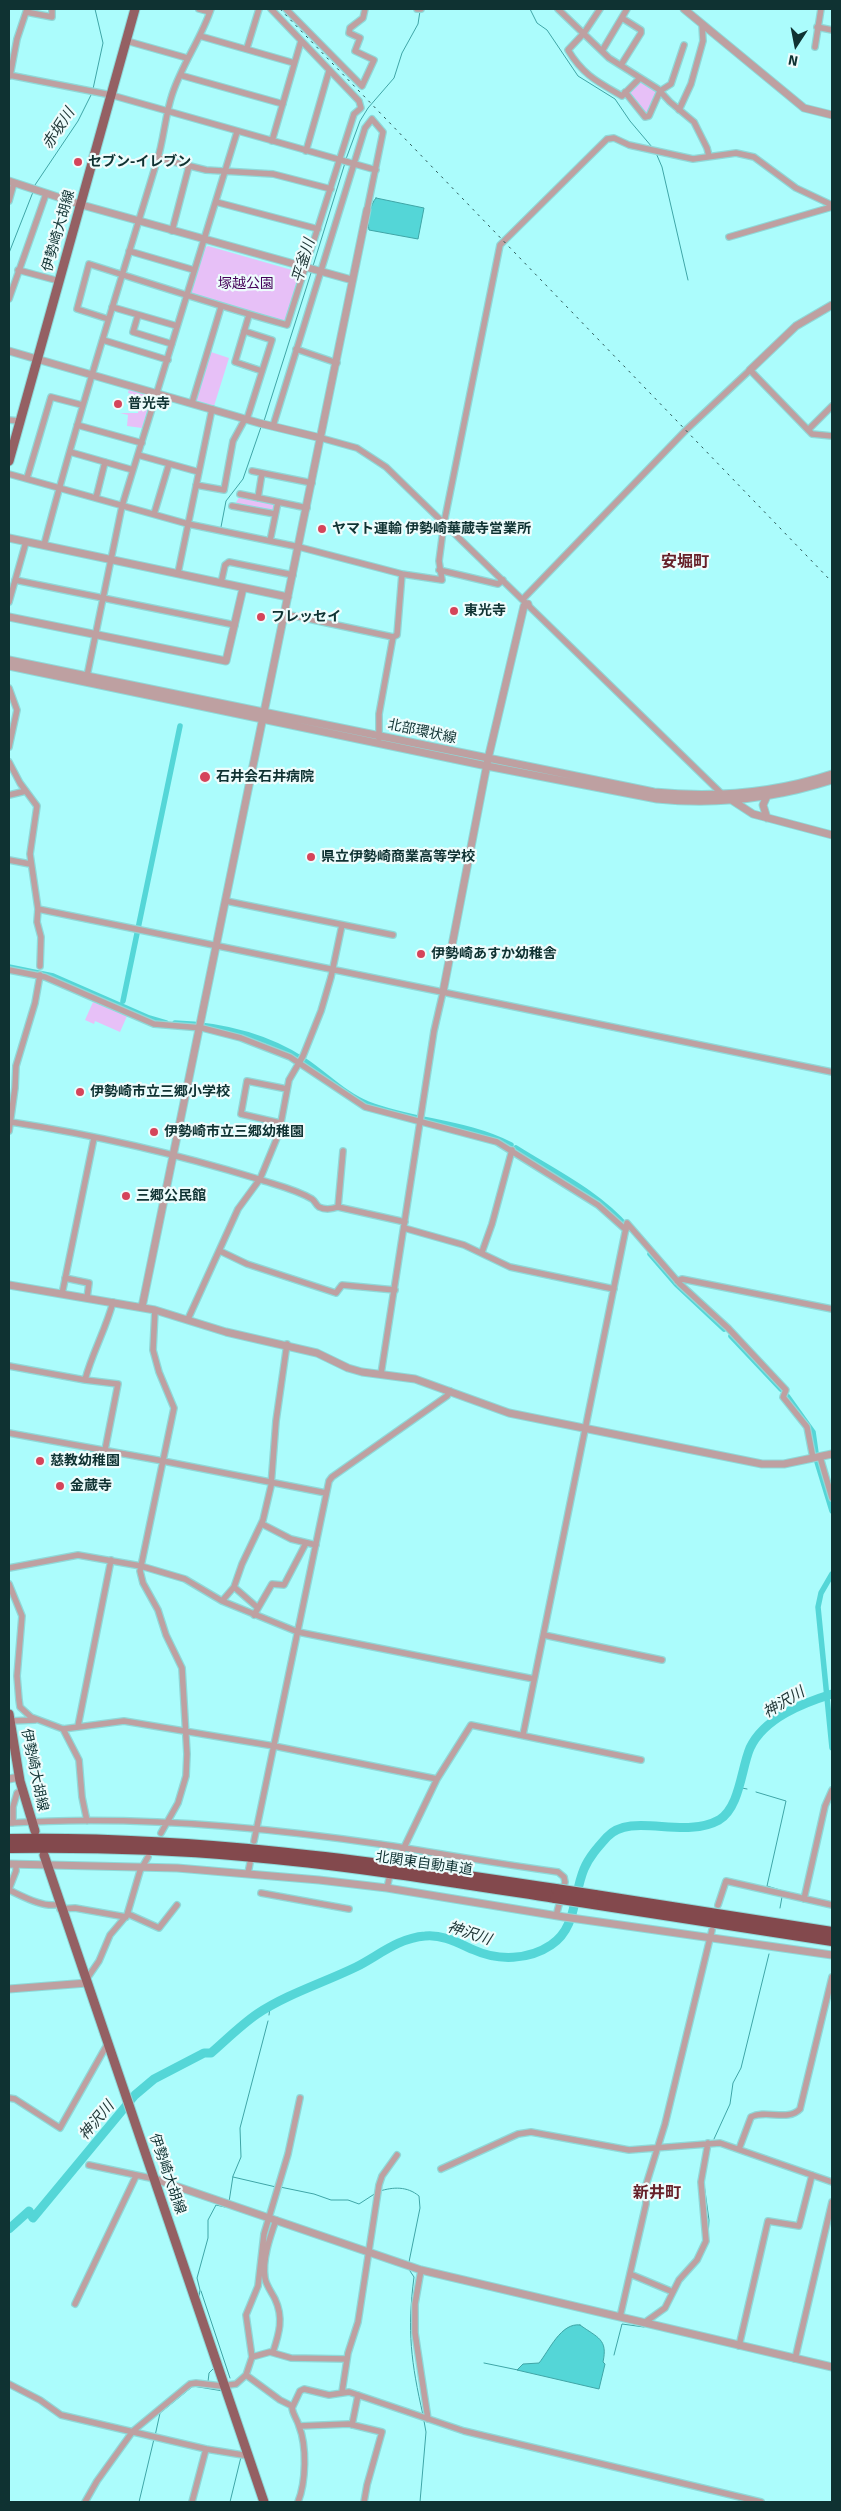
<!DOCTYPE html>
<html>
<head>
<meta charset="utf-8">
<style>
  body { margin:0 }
  #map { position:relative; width:841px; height:2511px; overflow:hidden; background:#abfcfc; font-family:Signika,sans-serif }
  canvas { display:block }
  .frame { position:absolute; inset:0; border:10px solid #0f3232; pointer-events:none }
  .north { position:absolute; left:771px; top:20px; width:50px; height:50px; -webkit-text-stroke:4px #edfcfc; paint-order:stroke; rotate:191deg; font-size:14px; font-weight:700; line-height:20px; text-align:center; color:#0f3232 }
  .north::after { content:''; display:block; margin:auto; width:18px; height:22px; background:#0f3232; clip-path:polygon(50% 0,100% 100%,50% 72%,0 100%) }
</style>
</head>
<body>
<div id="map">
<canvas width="841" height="2511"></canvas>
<div class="frame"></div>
<div class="north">N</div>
</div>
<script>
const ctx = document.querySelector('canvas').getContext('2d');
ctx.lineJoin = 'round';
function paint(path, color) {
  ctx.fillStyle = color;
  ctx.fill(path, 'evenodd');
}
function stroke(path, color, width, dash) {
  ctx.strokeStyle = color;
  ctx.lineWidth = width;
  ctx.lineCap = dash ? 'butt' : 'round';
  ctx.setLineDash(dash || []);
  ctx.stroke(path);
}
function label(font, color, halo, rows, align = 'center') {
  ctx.font = font + ' Signika,"Noto Sans JP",sans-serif';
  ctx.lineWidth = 4.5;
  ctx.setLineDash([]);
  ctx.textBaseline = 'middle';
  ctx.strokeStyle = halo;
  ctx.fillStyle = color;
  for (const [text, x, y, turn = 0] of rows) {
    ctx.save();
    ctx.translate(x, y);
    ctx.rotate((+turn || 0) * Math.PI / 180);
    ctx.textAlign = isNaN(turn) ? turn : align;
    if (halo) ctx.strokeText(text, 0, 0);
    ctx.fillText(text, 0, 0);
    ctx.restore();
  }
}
paint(new Path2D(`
  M640,82L657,91L648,114H645L630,95L632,90Z
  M208,246L299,272L286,321L223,305L192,293L191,291L204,248Z
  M211,352L229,358L214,406L196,400Z
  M129,389L151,397L142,428L127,426L128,415L120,413H138V406L136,405L137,396L128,393Z
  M240,496L274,503L273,511L235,504Z
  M93,1002L127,1016L120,1032L95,1021L94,1024L85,1020Z`), '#e7c0f7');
const water = new Path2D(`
  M376,198L424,208L418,239L369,230C367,222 370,204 376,198Z
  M580,2325C598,2338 608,2339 603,2362L605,2364L599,2389L517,2370L523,2364L539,2363C549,2351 561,2322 580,2325Z`);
paint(water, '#54d6d7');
stroke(water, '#3fa5a6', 1);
stroke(new Path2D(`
  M530,9L537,23L547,30L578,76L615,99L630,121L652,147
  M93,89L103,43L95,9
  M656,153L662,167L688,280
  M346,159L360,121L368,108L394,78L402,53L418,24L420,11
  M35,185L78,121L92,93
  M9,253L33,192
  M313,266L345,163
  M264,421L311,273
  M221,527L226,501L243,479L261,427
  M737,1787L747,1789
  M756,1792L786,1801L767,1886L783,1891
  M780,1908L782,1897
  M269,2015L270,2008
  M714,2139L730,2104L733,2083L741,2068L769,1954
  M233,2177L276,2187
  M704,2184L709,2220L708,2237
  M280,2187L314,2194L331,2200H348L359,2204L376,2193
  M380,2191C393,2187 407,2186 419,2196L420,2208L409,2262
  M229,2202L233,2176L241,2157L240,2128L268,2021
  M408,2268L414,2277C407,2331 411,2362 423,2415
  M201,2291L230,2378
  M199,2297L200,2290L197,2278L208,2238V2220L216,2205L225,2207
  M614,2355L622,2324L644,2327
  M484,2363L518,2370
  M208,2382L209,2373L214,2368
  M155,2436L160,2413L193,2386L223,2391
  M139,2502L154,2439
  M230,2502L241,2457
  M420,2502L426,2432L424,2421`), '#3fa5a6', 1);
stroke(new Path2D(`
  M9,967L53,976L149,1018L166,1023
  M123,1001L180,726
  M175,1023C220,1025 267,1036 305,1061C326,1075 345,1095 368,1104C414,1122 467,1122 511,1145
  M516,1148C554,1172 598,1193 628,1228
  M650,1254L676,1284L724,1329
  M731,1336L781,1389
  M788,1397L813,1432L816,1453
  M817,1462L832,1511
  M832,1574L821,1593L818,1607L832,1748`), '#54d6d7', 5.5);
stroke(new Path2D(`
  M9,2229L29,2211L33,2218L135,2095L154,2079L204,2053H211C226,2040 241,2025 257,2014C287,1994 323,1983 356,1967C378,1956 398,1938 425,1936C442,1934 458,1943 474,1950C498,1961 529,1960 551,1945C577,1928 573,1895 584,1869C589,1857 598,1847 607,1837C631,1811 683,1840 719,1820C740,1807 741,1769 750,1748C764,1718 803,1703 832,1694`), '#54d6d7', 9);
const minor = new Path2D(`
  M199,9L210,12
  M286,9L362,86L374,60L355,51L360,38L349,33L350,28L363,18L365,9
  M417,9H421
  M558,9L609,58L658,89L670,102L694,122L707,148L709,156
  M600,9L584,33L568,50C583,75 598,82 622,96L640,78
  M26,12L52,17V9
  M817,27L832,30
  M200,36L294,63
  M127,41L187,58
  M815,47L821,9
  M247,48L259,9
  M602,51L627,9
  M621,65L641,33V30L622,18
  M9,75L111,95L376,170
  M180,75L283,104
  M10,76L17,39L27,9
  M625,92L645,117L649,116L660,91L671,84L684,45
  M679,110L691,84L703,41L702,24
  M272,141L301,41
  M306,151L329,71
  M158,158L206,170L273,174L331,189
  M9,201L14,183
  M216,202L318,229
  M172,231L189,166
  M729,237L832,207
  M129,251L194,270
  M18,270L59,281
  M9,299L46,194
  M112,307L177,326
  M138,315L133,332L172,344
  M249,315L235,362L262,371
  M108,319L77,309L89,264C155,285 221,307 287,325L354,114L361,108L359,101L271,9
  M244,331L272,340L247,419
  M103,340L168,360
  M296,349L337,363
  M192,403L221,307
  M9,420L19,421
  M77,425L142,443
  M273,426L365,128L372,119L383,132L367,210
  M808,430L832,406
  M321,438L357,448L386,467L722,794
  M70,452L133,470
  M138,455L199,472
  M252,471L312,483
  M9,474L188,524L299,547L402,574L442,580L439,561L444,523L500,245L607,139L614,138L629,145L693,159L736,153L754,157L796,188L832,205
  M27,478L51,397L82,405
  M196,485L224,490L233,441L245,419
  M240,494L307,508
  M96,498L105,462
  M258,498L262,473
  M232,506L275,514
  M154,514L169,464
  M270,541L278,502
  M44,545C78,416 118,289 157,161C164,139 165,116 172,95C182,64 201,39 211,9
  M439,570L498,584L503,580
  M178,573L212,409
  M15,580L235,625
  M221,583L225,565L229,562L293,575
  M523,599L686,430L750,370L812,434L832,436
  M9,602L26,542
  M285,614L393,637
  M87,676L122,506L237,132
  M9,688L17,710L9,747
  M379,738V714L393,637L397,635L402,574
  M9,762L20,783L37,806L30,854L38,909L37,922L41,937L40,966
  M9,795L26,791
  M9,860L30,864
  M226,901L393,935
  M38,909L832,1072
  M9,970L45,977L154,1024L202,1028L241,1038L290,1057L365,1107L497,1142L598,1205L626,1230
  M11,1122C95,1135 177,1154 258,1179C276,1185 295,1189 312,1199C315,1201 316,1205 319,1207C325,1210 332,1209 338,1207L405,1222
  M280,1123L241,1114L247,1081L287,1089
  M9,1131L15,1088L16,1066L35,1003L40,975
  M338,1207L343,1151
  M404,1228L464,1245L510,1267L614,1289
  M220,1251L247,1264L336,1293L342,1285L395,1290
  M482,1252L492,1224L512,1150
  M65,1278L89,1283L87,1298
  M677,1281L682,1279L832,1309
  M62,1294L94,1138
  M155,1310L153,1350L159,1372L174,1408L140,1571L143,1583L158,1610L166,1635L182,1668L187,1754L186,1776L178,1803L161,1833
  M188,1319L238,1209L260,1179L279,1133L289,1080L303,1056L321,1011L331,977L342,925
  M9,1366L85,1380C92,1353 106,1329 113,1302
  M381,1374L434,1031L443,992
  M85,1380L118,1384L105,1450
  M9,1433L163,1461L326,1493
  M820,1457L832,1498
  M262,1524L291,1539L316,1545
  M9,1568L78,1555L141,1566L185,1579L222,1601L298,1632L534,1679
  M9,1584L22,1616L17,1676L19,1700L20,1707L31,1717L63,1729L124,1721L274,1746L437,1779
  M234,1587L258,1608
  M222,1601L234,1587L242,1564L263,1520L271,1486L276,1421L287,1344
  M254,1615L272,1584L284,1585L306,1543
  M544,1635L662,1660
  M10,1721L35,1720
  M78,1726L111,1560
  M63,1729L79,1760L82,1797L87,1821
  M523,1735L627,1223L680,1284L728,1328L786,1390L783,1397L807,1427L813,1458
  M9,1823C131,1815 257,1826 379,1844C439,1853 498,1864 558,1872L564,1877L565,1882L556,1916
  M13,1823V1807L17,1793L22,1790
  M254,1841L329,1481L332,1477L447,1396L450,1391
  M398,1860L437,1779L471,1725L641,1760
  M248,1873L250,1863
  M387,1888L389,1879
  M9,1889L16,1871V1864
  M9,1890C22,1896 45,1909 59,1904
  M261,1893L349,1909
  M804,1899L825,1806L832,1790
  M718,1905L726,1881L832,1905
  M60,1909L75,1908L126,1917
  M128,1914L159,1928L177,1905
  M86,1980L99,1961L110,1935L127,1915L140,1871L148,1857
  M9,2098L15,2099L60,2128L108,2043
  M739,2149L751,2117C766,2109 788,2122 800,2109L832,1977
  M89,2165L155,2179
  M441,2169L518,2134L531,2132L629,2150L720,2143L832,2182
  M421,2270L415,2304V2333L428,2419
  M630,2274L673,2292
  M75,2304L136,2176
  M620,2317L646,2204V2185L665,2124L712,1930
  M644,2323L665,2308L679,2280L697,2260L706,2241L701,2182L708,2143
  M739,2346L768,2221L799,2226L812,2175
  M273,2352C279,2334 284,2318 275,2299C272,2293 266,2285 265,2278C262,2260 270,2237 276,2220
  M252,2357L270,2352L291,2358L347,2359
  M795,2359L832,2202
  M246,2375L280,2400L292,2406
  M9,2384L40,2400L61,2415L206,2449L249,2456
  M342,2392L348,2353L358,2322L379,2185L382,2176L397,2155
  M352,2425L358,2395
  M299,2426L349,2424L382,2432L367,2485L364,2502
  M85,2502L97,2481L133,2431L190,2384L196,2383L221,2386L236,2384L246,2375L252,2357L246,2315L258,2286L264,2234L288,2154L300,2098
  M192,2502L206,2449
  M298,2502C306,2482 307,2446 299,2426C297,2419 293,2415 292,2408L300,2391L304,2389L329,2395L349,2392L464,2431L761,2502`);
const tertiary = new Path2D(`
  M684,9L804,108L832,115
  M9,181L82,205L352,280
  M9,351L259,423L321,438
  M750,370L796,326L832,305
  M9,538L288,597
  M9,617L226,661L243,588
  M9,660L654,792C714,798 774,793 832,774
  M9,666L487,766L657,799C715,805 776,798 832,780
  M767,796L763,805L767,818
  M730,799L753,814L832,835
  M443,992L488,759L524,606L528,604
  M9,1285L155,1310L226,1332L317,1353L348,1368L362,1372L415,1379L509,1413L762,1464H784L832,1454
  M142,1307L367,210
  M9,1779L19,1777
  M9,1864L177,1868L319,1880L387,1888L564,1917L832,1955
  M9,1989L87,1983
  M155,2179L421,2270L832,2367`);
const primary = new Path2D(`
  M9,461L135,9
  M9,1714L20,1781L35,1831
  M44,1855L264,2502`);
const motorway = new Path2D(`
  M9,1839C193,1836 374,1861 556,1889
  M9,1848C87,1847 165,1849 243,1856C348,1865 451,1882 555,1898
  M595,1895L832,1932
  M593,1904L832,1941`);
stroke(minor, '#8fd8d8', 8);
stroke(tertiary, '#8fd8d8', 9);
stroke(primary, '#8fd8d8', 11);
stroke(motorway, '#8fd8d8', 12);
stroke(minor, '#bea0a1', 5.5);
stroke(tertiary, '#bea0a1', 7);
stroke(primary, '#946063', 9);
stroke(motorway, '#83494d', 10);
stroke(new Path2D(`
  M280,9L832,582`), '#285252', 1, [2.5, 5]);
const motorwayBridge = new Path2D(`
  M556,1889L595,1895
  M555,1898L593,1904`);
stroke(motorwayBridge, '#8fd8d8', 12, []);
stroke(motorwayBridge, '#83494d', 10);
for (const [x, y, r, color] of [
  [78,162,5,"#d5445a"],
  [118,404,5,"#d5445a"],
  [322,529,5,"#d5445a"],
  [454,611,5,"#d5445a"],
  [261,617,5,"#d5445a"],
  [205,777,6,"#d5445a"],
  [311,857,5,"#d5445a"],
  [421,954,5,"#d5445a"],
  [80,1092,5,"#d5445a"],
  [154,1132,5,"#d5445a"],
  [126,1196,5,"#d5445a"],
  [40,1461,5,"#d5445a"],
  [60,1486,5,"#d5445a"]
]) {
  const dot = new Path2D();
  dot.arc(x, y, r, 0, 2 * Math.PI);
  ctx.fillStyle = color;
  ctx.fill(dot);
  stroke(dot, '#edfcfc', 2);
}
label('bold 14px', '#0f3232', '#edfcfc', [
  ["セブン-イレブン",88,162],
  ["普光寺",128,404],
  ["ヤマト運輸 伊勢崎華蔵寺営業所",332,529],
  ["東光寺",464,611],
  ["フレッセイ",271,617],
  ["石井会石井病院",216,777],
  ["県立伊勢崎商業高等学校",321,857],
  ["伊勢崎あすか幼稚舎",431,954],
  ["伊勢崎市立三郷小学校",90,1092],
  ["伊勢崎市立三郷幼稚園",164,1132],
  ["三郷公民館",136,1196],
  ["慈教幼稚園",50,1461],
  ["金蔵寺",70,1486]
], 'left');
label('14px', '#0f3232', '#edfcfc', [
  ["伊勢崎大胡線",59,231,-74],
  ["北部環状線",422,732,12],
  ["伊勢崎大胡線",34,1770,78],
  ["北関東自動車道",424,1864,8],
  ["伊勢崎大胡線",167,2174,71]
]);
label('14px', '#440058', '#edfcfc', [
  ["塚越公園",246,284]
]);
label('italic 15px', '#1d3434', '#edfcfc', [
  ["赤坂川",59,129,-57],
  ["平釜川",304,261,-73],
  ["神沢川",784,1703,-31],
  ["神沢川",469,1934,18],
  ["神沢川",97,2121,-50]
]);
label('bold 16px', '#662029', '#edfcfc', [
  ["安堀町",685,563],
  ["新井町",657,2194]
]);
</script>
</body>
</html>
